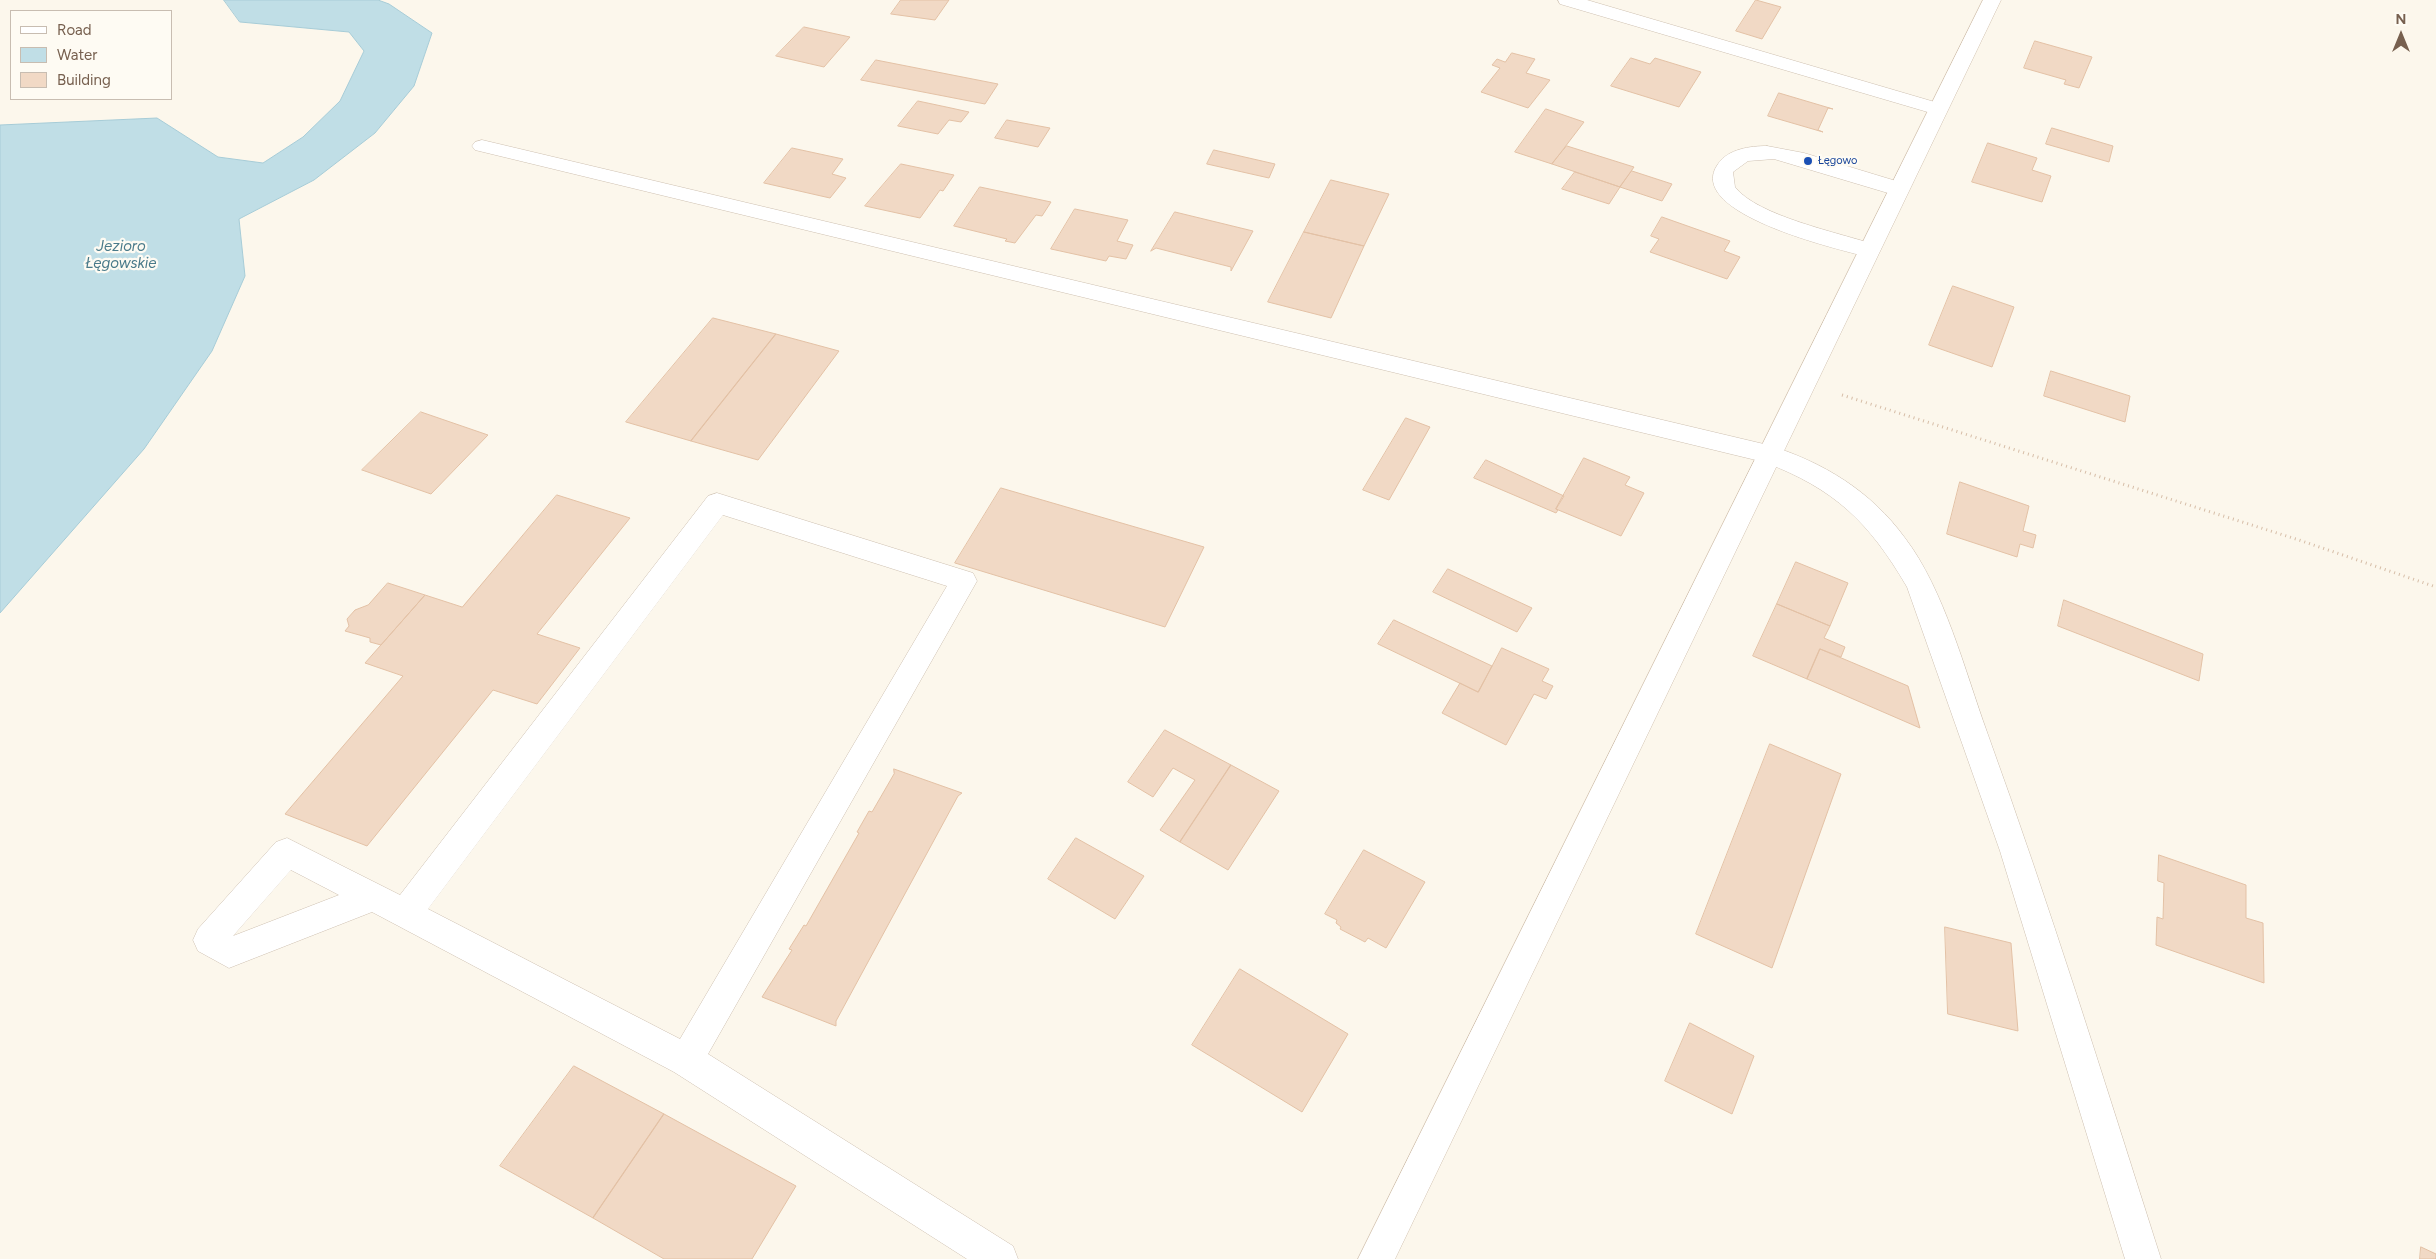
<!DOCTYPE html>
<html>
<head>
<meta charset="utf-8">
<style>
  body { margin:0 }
  #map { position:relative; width:2436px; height:1259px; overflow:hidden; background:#fcf7ec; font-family:Figtree,sans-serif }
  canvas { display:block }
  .legend { position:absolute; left:10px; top:10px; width:162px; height:90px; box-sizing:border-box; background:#fefbf3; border:1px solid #c8bdb1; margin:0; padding:6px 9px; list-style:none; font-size:15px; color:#77604f }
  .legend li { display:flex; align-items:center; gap:10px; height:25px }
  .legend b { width:25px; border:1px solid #c8bdb1 }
  .north { position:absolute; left:2376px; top:10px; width:50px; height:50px; -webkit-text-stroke:4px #fefbf3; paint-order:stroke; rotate:0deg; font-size:14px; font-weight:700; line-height:20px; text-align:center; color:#77604f }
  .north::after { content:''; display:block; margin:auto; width:18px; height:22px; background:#77604f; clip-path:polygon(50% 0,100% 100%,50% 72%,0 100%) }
</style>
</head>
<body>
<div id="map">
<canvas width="2436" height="1259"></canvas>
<ul class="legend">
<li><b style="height:6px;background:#fff"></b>Road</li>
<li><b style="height:14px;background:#c0dee6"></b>Water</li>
<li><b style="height:14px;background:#f1d9c5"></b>Building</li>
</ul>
<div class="north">N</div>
</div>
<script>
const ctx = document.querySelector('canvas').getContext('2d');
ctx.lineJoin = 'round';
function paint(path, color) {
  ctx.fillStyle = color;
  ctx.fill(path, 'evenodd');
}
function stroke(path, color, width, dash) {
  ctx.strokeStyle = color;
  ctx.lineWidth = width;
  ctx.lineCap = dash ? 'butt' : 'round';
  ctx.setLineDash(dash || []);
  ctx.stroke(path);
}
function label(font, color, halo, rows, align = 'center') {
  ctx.font = font + ' Figtree,sans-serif';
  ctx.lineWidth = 4.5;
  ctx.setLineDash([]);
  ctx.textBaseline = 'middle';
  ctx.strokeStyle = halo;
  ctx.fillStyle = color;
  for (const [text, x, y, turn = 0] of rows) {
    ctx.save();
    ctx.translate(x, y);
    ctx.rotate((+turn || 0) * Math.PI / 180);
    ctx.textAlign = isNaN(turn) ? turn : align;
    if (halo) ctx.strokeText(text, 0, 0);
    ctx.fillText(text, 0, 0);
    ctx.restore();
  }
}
const water = new Path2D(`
  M224,0H378L389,4L432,33L414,86L375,133L314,180L239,219L245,276L212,351L144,449L0,613V125L157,118L218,157L263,163L303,137L340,101L364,51L349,32L240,22Z`);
paint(water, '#c0dee6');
stroke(water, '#a7ccd7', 1);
const building = new Path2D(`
  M901,0H949L935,20L891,14Z
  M1756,0L1781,7L1762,39L1736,31Z
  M804,27L850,37L824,67L776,56Z
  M2035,41L2092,57L2079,88L2064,84L2066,80L2024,68Z
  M1512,53L1535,59L1526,73L1550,80L1528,108L1481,92L1500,68L1492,65L1497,59L1505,62Z
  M1631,58L1650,64L1655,58L1701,72L1679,107L1611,86Z
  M876,60L998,84L985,104L861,80Z
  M1779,93L1833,109L1828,108L1818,130L1823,132L1768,116Z
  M918,101L951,108L969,112L961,122L949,120L938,134L898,126Z
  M1546,109L1584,122L1552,164L1515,152Z
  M1007,120L1050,128L1038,147L995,138Z
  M2052,128L2113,146L2109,162L2046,144Z
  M1988,143L2037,158L2032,170L2051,176L2042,202L1972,182Z
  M1567,146L1634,167L1620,187L1552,164Z
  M792,148L843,159L832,174L846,178L830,198L764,183Z
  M1214,150L1275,164L1269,178L1207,164Z
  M901,164L954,175L943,191L940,190L920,218L865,206Z
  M1632,171L1672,184L1662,201L1620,187Z
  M1575,172L1620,187L1609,204L1562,189Z
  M1331,180L1389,194L1364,246L1304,232Z
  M980,187L1051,202L1042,216L1036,215L1015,243L1005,241L1007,239L954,226Z
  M1075,209L1128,220L1117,241L1133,245L1126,259L1109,256L1106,261L1051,249Z
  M1175,212L1253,231L1231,271V267L1156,248L1151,251Z
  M1662,217L1730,241L1724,251L1740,257L1727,279L1650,252L1659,239L1651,236Z
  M1304,232L1364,246L1331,318L1268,302Z
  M1953,286L2014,307L1992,367L1929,345Z
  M713,318L776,334L691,441L626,422Z
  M776,334L839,351L758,460L691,441Z
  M2051,371L2130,396L2125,422L2044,396Z
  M421,412L488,435L431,494L362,470Z
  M1406,418L1430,427L1389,500L1363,490Z
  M1584,458L1630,477L1625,485L1644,493L1621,536L1556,509Z
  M1486,460L1564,496L1556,509L1558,510L1556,513L1474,478Z
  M1960,482L2029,506L2023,531L2036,535L2033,548L2020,544L2017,557L1947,534Z
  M1001,488L1204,547L1165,627L955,563Z
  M557,495L630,518L537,634L580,648L537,704L493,690L367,846L285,814L403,676L365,663L425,595L462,607Z
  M1796,562L1848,583L1830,626L1777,604Z
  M1448,569L1532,608L1517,632L1433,592Z
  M388,583L425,595L381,645L370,642V638L345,631L349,626L347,619L355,610L368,605Z
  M2064,600L2203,654L2199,681L2058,626Z
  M1777,604L1830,626L1824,638L1845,647L1841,657L1820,649L1807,679L1753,656Z
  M1394,620L1492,666L1478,692L1378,644Z
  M1502,648L1549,669L1542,681L1553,686L1546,699L1534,694L1506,745L1442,713L1460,683L1478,692Z
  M1820,649L1908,686L1920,728L1807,679Z
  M1165,730L1231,765L1180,842L1160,830L1195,780L1173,768L1153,797L1128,782Z
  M1770,744L1841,774L1772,968L1696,934Z
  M1231,765L1279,791L1228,870L1180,842Z
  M894,769L962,793L958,796L836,1021V1026L762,997L792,950L789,949L804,925L806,926L859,833L857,832L869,811L872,812L894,774Z
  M1076,838L1144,876L1115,919L1048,879Z
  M1364,850L1425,882L1386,948L1368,938L1365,942L1340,929L1341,927L1336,923L1337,920L1325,914Z
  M2159,855L2246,885V918L2263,923L2264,983L2156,945L2157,917L2163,919L2164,883L2158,881Z
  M1945,927L2011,943L2018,1031L1948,1014Z
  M1240,969L1348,1034L1302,1112L1192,1045Z
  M1690,1023L1754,1056L1732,1114L1665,1081Z
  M574,1066L664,1114L593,1218L500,1166Z
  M664,1114L796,1186L752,1259H664L593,1218Z
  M2421,1247L2436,1254V1259H2420Z`);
paint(building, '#f1d9c5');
stroke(building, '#e3c1a5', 1);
const service = new Path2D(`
  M1767,146L1804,153L1906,184L1909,189L1906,194L1898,196L1774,159L1748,161L1733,172L1735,187C1757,216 1840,233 1876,245L1879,250L1876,255L1868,257C1837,249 1683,213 1718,164C1728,149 1750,146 1767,146Z
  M717,493L973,573L977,581L708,1054L1013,1246L1018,1259H967L674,1072L372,912L229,968L198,951L193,940L198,929L276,842L287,838L400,895L708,496ZM723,515L947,586L680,1039L428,909ZM291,870L339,895L233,936Z`);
const minor = new Path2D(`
  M1558,0H1587L1945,105L1948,109L1945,113L1938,115L1931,113L1560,4Z
  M482,140L1768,445C1823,462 1871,491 1905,538C1944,589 1965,671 1987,732C2050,906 2105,1083 2161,1259H2125L2000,851L1907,587C1869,522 1835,489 1764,462L475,150L472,146L475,142Z`);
const secondary = new Path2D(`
  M1983,0H2001L1395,1259H1358Z`);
stroke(service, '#cec0b1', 1);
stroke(minor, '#cec0b1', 1);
stroke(secondary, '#d1c1af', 1);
stroke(new Path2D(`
  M1842,395L2299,540L2436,587`), '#d6bda7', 3, [1, 4]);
paint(service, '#fff');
paint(minor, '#fff');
paint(secondary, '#fff');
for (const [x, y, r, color] of [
  [1808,161,5,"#1a4fb4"]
]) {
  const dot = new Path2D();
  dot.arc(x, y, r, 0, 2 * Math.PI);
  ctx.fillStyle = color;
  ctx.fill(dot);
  stroke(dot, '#fefbf3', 2);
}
label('11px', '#164399', '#fefbf3', [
  ["Łęgowo",1818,161]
], 'left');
label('italic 15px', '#497a8a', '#fefbf3', [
  ["Jezioro",121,247],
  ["Łęgowskie",121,264]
]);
</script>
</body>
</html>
